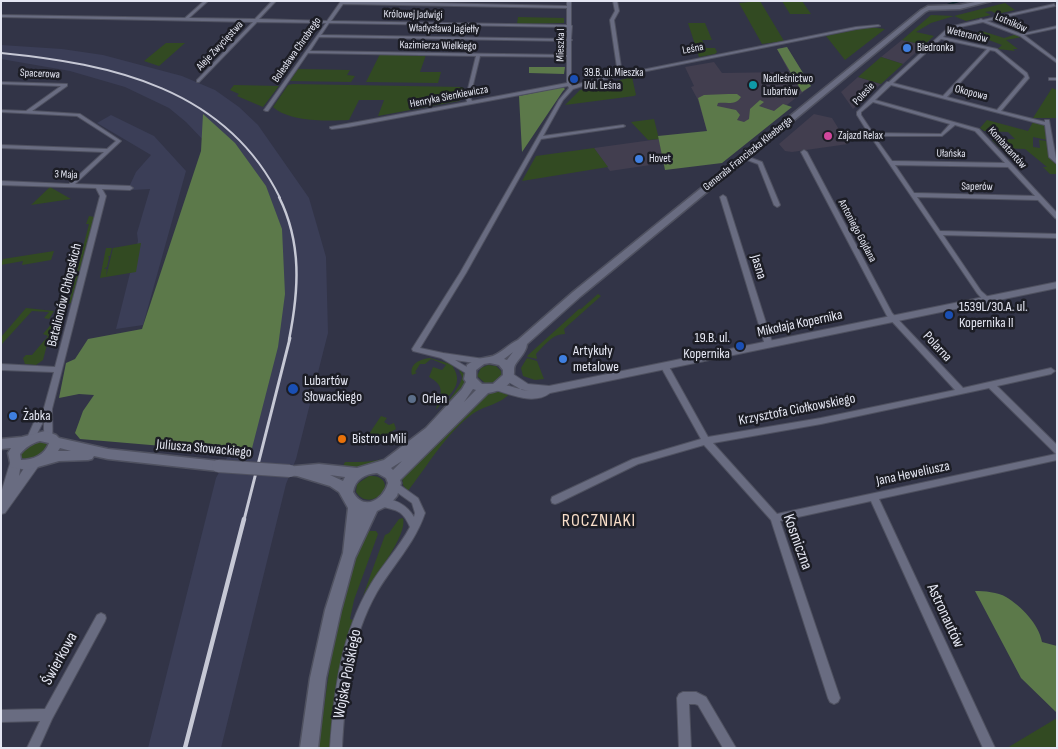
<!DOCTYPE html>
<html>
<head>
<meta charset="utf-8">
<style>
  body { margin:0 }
  #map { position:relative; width:1058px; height:749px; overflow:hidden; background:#323447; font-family:"Sofia Sans Condensed",sans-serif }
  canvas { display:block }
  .frame { position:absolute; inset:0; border:2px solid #e4e6f2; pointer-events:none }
</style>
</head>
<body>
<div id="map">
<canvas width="1058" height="749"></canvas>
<div class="frame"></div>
</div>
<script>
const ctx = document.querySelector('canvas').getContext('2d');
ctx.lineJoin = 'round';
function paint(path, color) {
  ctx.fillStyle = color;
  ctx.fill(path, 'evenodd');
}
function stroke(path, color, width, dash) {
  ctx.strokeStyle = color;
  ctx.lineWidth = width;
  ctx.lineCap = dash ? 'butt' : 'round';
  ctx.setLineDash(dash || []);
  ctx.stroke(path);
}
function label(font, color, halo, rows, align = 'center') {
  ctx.font = font + ' "Sofia Sans Condensed",sans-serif';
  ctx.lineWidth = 5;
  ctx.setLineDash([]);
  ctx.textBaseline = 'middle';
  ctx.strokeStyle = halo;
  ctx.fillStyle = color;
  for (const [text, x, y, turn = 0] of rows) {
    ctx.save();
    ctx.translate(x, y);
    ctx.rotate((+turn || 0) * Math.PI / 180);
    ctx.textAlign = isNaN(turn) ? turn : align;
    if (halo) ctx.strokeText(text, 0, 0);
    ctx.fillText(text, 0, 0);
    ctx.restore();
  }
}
paint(new Path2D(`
  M902,40L924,45L903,64L881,57Z
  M787,47L811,86L751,133L707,131L698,100L691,87L694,86L685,67L714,62L722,73L789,72L777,49Z
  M858,77L881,84L853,109L841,92Z
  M814,114L832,118L848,144L792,152L785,151L779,144Z
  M659,139L664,163L610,171L594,148Z`), '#423e4f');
paint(new Path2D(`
  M1,45L62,49L103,55L182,76L215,90L239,107L258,125L309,198L326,257L328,333L296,459L286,484L221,748H148L216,478L229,454L256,340L225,163L186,122L169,108L125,87L70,71L1,59Z
  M111,115L154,136L186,171L143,325L116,329L138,241L137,233L150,189L132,190L129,187L136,172L151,155L97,123Z`), '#3b3e57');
paint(new Path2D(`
  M760,1L784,41L762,44L739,3Z
  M782,1H802L811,14H790Z
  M1005,3L1015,10L997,14L991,11L985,12L991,15L966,21L954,16L931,23L916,32L934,36L924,45L902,40L931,15L954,16Z
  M518,17L564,18V23L517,24Z
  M688,23H705L712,40H702L706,48H715L717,52L715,54L699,57Z
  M424,25H472L470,31L422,30Z
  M869,27L885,29L845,60L826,36Z
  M982,31L1004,38L1017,34L1022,37L1006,40L1018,49H1013L1015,51L998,49L1002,45L973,34Z
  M166,43H185L159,66L144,61Z
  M380,54L426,55L420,72H441L438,83L366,82Z
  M881,57L903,64L881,84L858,77Z
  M298,69L350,70L347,75L355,76L351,82L290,81Z
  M632,77L636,95L634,96L565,105L580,90Z
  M293,84L462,87L465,89L462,99L459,101L378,116L384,100H359L349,120C328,121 289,122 273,107L288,85Z
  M234,85L279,86L263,107L237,96L239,94L230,90Z
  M1052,88L1057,90V118H1033Z
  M654,119L659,139L648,140L631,122Z
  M987,120L1028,131L1033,122L1044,125L1047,140L1033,137V147L1040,148L1039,140L1047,141L1049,158L1057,165V174H1050L1043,167H1047L1025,149L1000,148L992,140L1015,139L1008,132L984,131L980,128Z
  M594,148L608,167L522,181L536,156Z
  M50,187L71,199L31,205Z
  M89,216L94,217L71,303L66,304L65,303L69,302L89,224H86Z
  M141,243L136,272L100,278L106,248H112L110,256H108L109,258L107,267L104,269H107L106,277L113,248Z
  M54,251L51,260L22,265L23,261L1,265L3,259Z
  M598,294L601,296L564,329L565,334C552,334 545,345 536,354L537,359L528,357L527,356L579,309H581Z
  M26,308L54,311L49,319L44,318L49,312L32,311L1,345V337Z
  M53,322L43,360L36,365L25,364L23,358L26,355H32L48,336L43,334Z
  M430,358L454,365L453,367C465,386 448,395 436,410C439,397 448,387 429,377L433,367L442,370L446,365L431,359L425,364H420L415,372L417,373L412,375C409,364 420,359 430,358Z
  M527,358L537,361L544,379L535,380L523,376L521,368Z
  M488,365L496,366L501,371L502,377L497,382L485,383L477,376L481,368Z
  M458,368L464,374L465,388C454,407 411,448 392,458C380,465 355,469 342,468L345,462C362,462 379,462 395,455C409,447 461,392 462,377Z
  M502,391L511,392C501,405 484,405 471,415C445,435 428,465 408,491L403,485L402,477L486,394Z
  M381,416L387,418L384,422L389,425L394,423L396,429L370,444L363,443Z
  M39,441L47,444L44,454L31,460L21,458L20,453L26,446Z
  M369,476C380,475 389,481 383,493C375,501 363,503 356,492L357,484Z
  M403,518C408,535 373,579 363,596L385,535L389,533L399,519Z
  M365,531H376L378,534L354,600L350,619L353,620L348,636L330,748H318L334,638L336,637L334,635L354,561Z
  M1057,718V748H1007Z`), '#324a22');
paint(new Path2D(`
  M787,47L811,86L802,92L777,49Z
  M529,67H565L564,74L529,73Z
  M563,87L565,89L563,91L522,152L519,96Z
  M728,94H737L741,97C735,106 727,102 718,103L717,106L736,110L740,115L737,120L744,122L749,119L750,109L760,100L764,102L759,106L774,111L783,104L792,107L722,163L665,170L658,136L707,131L698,98L704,95Z
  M203,114L235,143L266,186L282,229L285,294L278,347L250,456L221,451L80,439L75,433L83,411L94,395L79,394L59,398L66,363L75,359L88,339L142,329L201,151Z
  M975,591C984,591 998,592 1006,597C1021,606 1039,624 1042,642L1057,646V713L1021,678Z`), '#5c794a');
stroke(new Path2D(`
  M947,5L959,1`), '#081d25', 2);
const minor = new Path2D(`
  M204,1H208L189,18L255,19L272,1H276L259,19L327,21L341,1L567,6V1H571V25L572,26L571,39L572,40L571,41V84L572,86L599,78L618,74L610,20L615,11L613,1H617L619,11L614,20L622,74L856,27L878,25L880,26L856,29L602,80L573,89L563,100L543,136L623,125L625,126L623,127L541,139L466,273L420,348L443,353L484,359L485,361L484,363L481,364L455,360L472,370L473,372L472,374L469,375L441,358L413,351L412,349L460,273L559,100L569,88L568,86L348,127L332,129L330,128V127L467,102L466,97L476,56L308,53L268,111H266L264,110L326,23L257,22L199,82H197V80L253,22L1,17V15L185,18ZM343,4L567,8V25L331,21ZM329,23L567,27V39L321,35ZM319,37L567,41V55L310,51ZM480,56L567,57V83L472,101L470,97Z
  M1054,4L1055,6L987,21L1021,34L1057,26V28L1024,35L1057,60V63L1020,36L983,22L951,29L943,37L997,49L1027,73L1029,78L1001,111L1045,122V120H1049L1057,164L1049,157L1045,125L891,85L875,100L979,129L1057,213V219L1055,218L1038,200L917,197L940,231L1057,234V238L943,235L981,291L989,298L990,300L987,302H985L977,293L869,134L857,115V112L887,82H889L949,27L979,20L981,19L983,20ZM941,39L987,49L943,96L893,83ZM990,50L995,51L1024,75L1025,77L997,110L947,97ZM873,102L950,124L941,134L873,133L861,115V112ZM955,125L975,131L1005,163L892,161L874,136H942ZM895,165L1008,167L1035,196L914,193Z
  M1049,78H1057V80H1049Z
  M1,82L67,84V86L32,111L80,114L121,141L75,184L130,186L133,188L130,190L102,189L106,196L52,409C52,417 53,432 52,438H46L44,430V420L34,440L31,441L28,440L27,438L35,420L44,408L54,372L1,370V364L55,367L100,196L96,188L1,185V181L69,184L104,152L1,148V145L107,149L116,141L77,116L1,112V110L26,111L61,86L1,84Z
  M804,150L807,152L892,313L963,388L1051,368L1055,371L1051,374L997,386L1057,445V460L879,499L995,748H983L871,501L780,521L840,698L838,702L834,704L830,702L828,698L771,520L704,445L638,464L558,503L555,504L552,503L551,500L552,497L633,459L701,439L661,367L665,364L668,365L708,437L821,418L955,390L887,316L801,152ZM989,388L1056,454L777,514L713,443L821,424Z
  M742,156H746L762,162L780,205L779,206L777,207L774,205L758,164L742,158Z
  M723,195L726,197L773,345L772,347H769L765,345L720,197Z
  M394,481L418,498L425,513C415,543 393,565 377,592C350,639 345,694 342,748H330C334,691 341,634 371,584C382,565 399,548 410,527C402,509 397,511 380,506L379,503L380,500C393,497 407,505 414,517L415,513L412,503L391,488L390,485L391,482Z
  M101,613L105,615L106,618L105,621L52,719L39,748H27L40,721L1,722V710L45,709L97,615Z
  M683,692H696L706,697L736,748H723L698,705L695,704H689L691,748H679L677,698L679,694Z`);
const tertiary = new Path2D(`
  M1057,282V288L550,393C534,405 513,395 495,390L494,387L499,383C510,386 520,390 532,391L522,390L505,380L504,377L505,374H513L528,384L549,386Z
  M15,458L19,460L21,463L19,476C24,469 28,458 38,461L40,464L5,513L1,514V493L11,460Z`);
const secondary = new Path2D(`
  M980,1H991L960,9L929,10L925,12L581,296L527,344C526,353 519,358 515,365C513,369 515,373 513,377C509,388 498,391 488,393L400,480L401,483L397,496L389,505L377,511L355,558L341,610L326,678L318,748H300L310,678L325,610L343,553L348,508L339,492L330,486L297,476L285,475L284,471L285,467L319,464L357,468L384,460L426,428L462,389L466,382L464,379L467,365C479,357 482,359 493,356C501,353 509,344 518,340L573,292L921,10L928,6L960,5ZM513,352L507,360L504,359ZM490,363L499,365L503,370V375L493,384H482L476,378V370L484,364ZM473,389L476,390L464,402ZM402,461L393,470L391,468ZM377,473L386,478L388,483C383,501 363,511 353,492C355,479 365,474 377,473ZM330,475L345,477L343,481Z
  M45,431L56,435L59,438L108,449L218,461L223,462L224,466L223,470L218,471L108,459L94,456L92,459L88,460L59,461L27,470L11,467L8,453L11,448L1,449V439L22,437ZM40,441L49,443C45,455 33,460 21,460L20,454C26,447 32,443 40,441ZM60,448L71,451H58Z`);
stroke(minor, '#4f5160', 2);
stroke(tertiary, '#4f5160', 2);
stroke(secondary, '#4f5160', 3);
paint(minor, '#696c81');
paint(tertiary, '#696c81');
paint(secondary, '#696c81');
stroke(new Path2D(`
  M1,53C112,64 226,88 280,198`), '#c6c8d5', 2);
stroke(new Path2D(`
  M279,197C302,243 299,290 289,340`), '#c6c8d5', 2.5);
stroke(new Path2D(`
  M244,520L290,338`), '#c6c8d5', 3);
stroke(new Path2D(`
  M185,748L244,519`), '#c6c8d5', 4.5);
const secondaryBridge = new Path2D(`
  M218,466L290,471`);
stroke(secondaryBridge, '#4f5160', 14, []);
stroke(secondaryBridge, '#696c81', 12);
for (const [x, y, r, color] of [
  [907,48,5,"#3f7fe0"],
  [574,79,5,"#1a4fb4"],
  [753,85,5,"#0f9aa8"],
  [828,136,5,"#d1479c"],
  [639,159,5,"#3f7fe0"],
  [949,315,5,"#1a4fb4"],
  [740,346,5,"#1a4fb4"],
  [563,359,5,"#3f7fe0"],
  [293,389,6,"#1a4fb4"],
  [412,399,5,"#5c6f8a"],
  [13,416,5,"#3f7fe0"],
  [342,439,5,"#e8710a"]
]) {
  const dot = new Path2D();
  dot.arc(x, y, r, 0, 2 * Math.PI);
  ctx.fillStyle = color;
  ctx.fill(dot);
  stroke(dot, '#1c1d25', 2);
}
label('11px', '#e4e6f2', '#1c1d25', [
  ["Królowej Jadwigi",413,15,1],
  ["Lotników",1011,23,23],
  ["Władysława Jagiełły",444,29,1],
  ["Weteranów",967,35,13],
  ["Mieszka I",561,45,-89],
  ["Aleje Zwycięstwa",220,46,-47],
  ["Kazimierza Wielkiego",438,46,1],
  ["Leśna",693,49,-11],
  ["Bolesława Chrobrego",297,50,-55],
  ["Spacerowa",40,74,3],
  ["Okopowa",971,93,14],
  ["Polesie",864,94,-47],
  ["Henryka Sienkiewicza",449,97,-11],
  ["Kombatantów",1007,148,48],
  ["Generała Franciszka Kleeberga",748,154,-39],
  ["Ułańska",951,154,1],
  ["3 Maja",66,175,2],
  ["Saperów",977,187,1],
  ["Antoniego Gojdana",857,231,62]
]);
label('11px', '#e4e6f2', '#1c1d25', [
  ["Biedronka",917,48],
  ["39.B. ul. Mieszka",584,73],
  ["I/ul. Leśna",584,86],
  ["Nadleśnictwo",763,79],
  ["Lubartów",763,92],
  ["Zajazd Relax",838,136],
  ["Hovet",649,159]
], 'left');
label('14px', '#e4e6f2', '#1c1d25', [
  ["Jasna",758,267,73],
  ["Batalionów Chłopskich",65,295,-76],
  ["Mikołaja Kopernika",800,324,-12],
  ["Polarna",937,347,47],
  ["Krzysztofa Ciołkowskiego",797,410,-11],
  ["Juliusza Słowackiego",204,449,5],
  ["Jana Heweliusza",913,474,-12]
]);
label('14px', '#e4e6f2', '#1c1d25', [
  ["1539L/30.A. ul.",959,307],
  ["Kopernika II",959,323],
  ["19.B. ul.",730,338,"right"],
  ["Kopernika",730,354,"right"],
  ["Artykuły",573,351],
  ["metalowe",573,367],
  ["Lubartów",304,381],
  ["Słowackiego",304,397],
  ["Orlen",422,399],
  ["Żabka",23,416],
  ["Bistro u Mili",352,439]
], 'left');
label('16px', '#e4e6f2', '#1c1d25', [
  ["Kosmiczna",797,542,70],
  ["Astronautów",945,616,65],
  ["Świerkowa",60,659,-61],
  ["Wojska Polskiego",348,674,-79]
]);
ctx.letterSpacing = '1px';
label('18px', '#f7ddc8', '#1c1d25', [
  ["ROCZNIAKI",599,521]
]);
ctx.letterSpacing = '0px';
</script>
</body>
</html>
